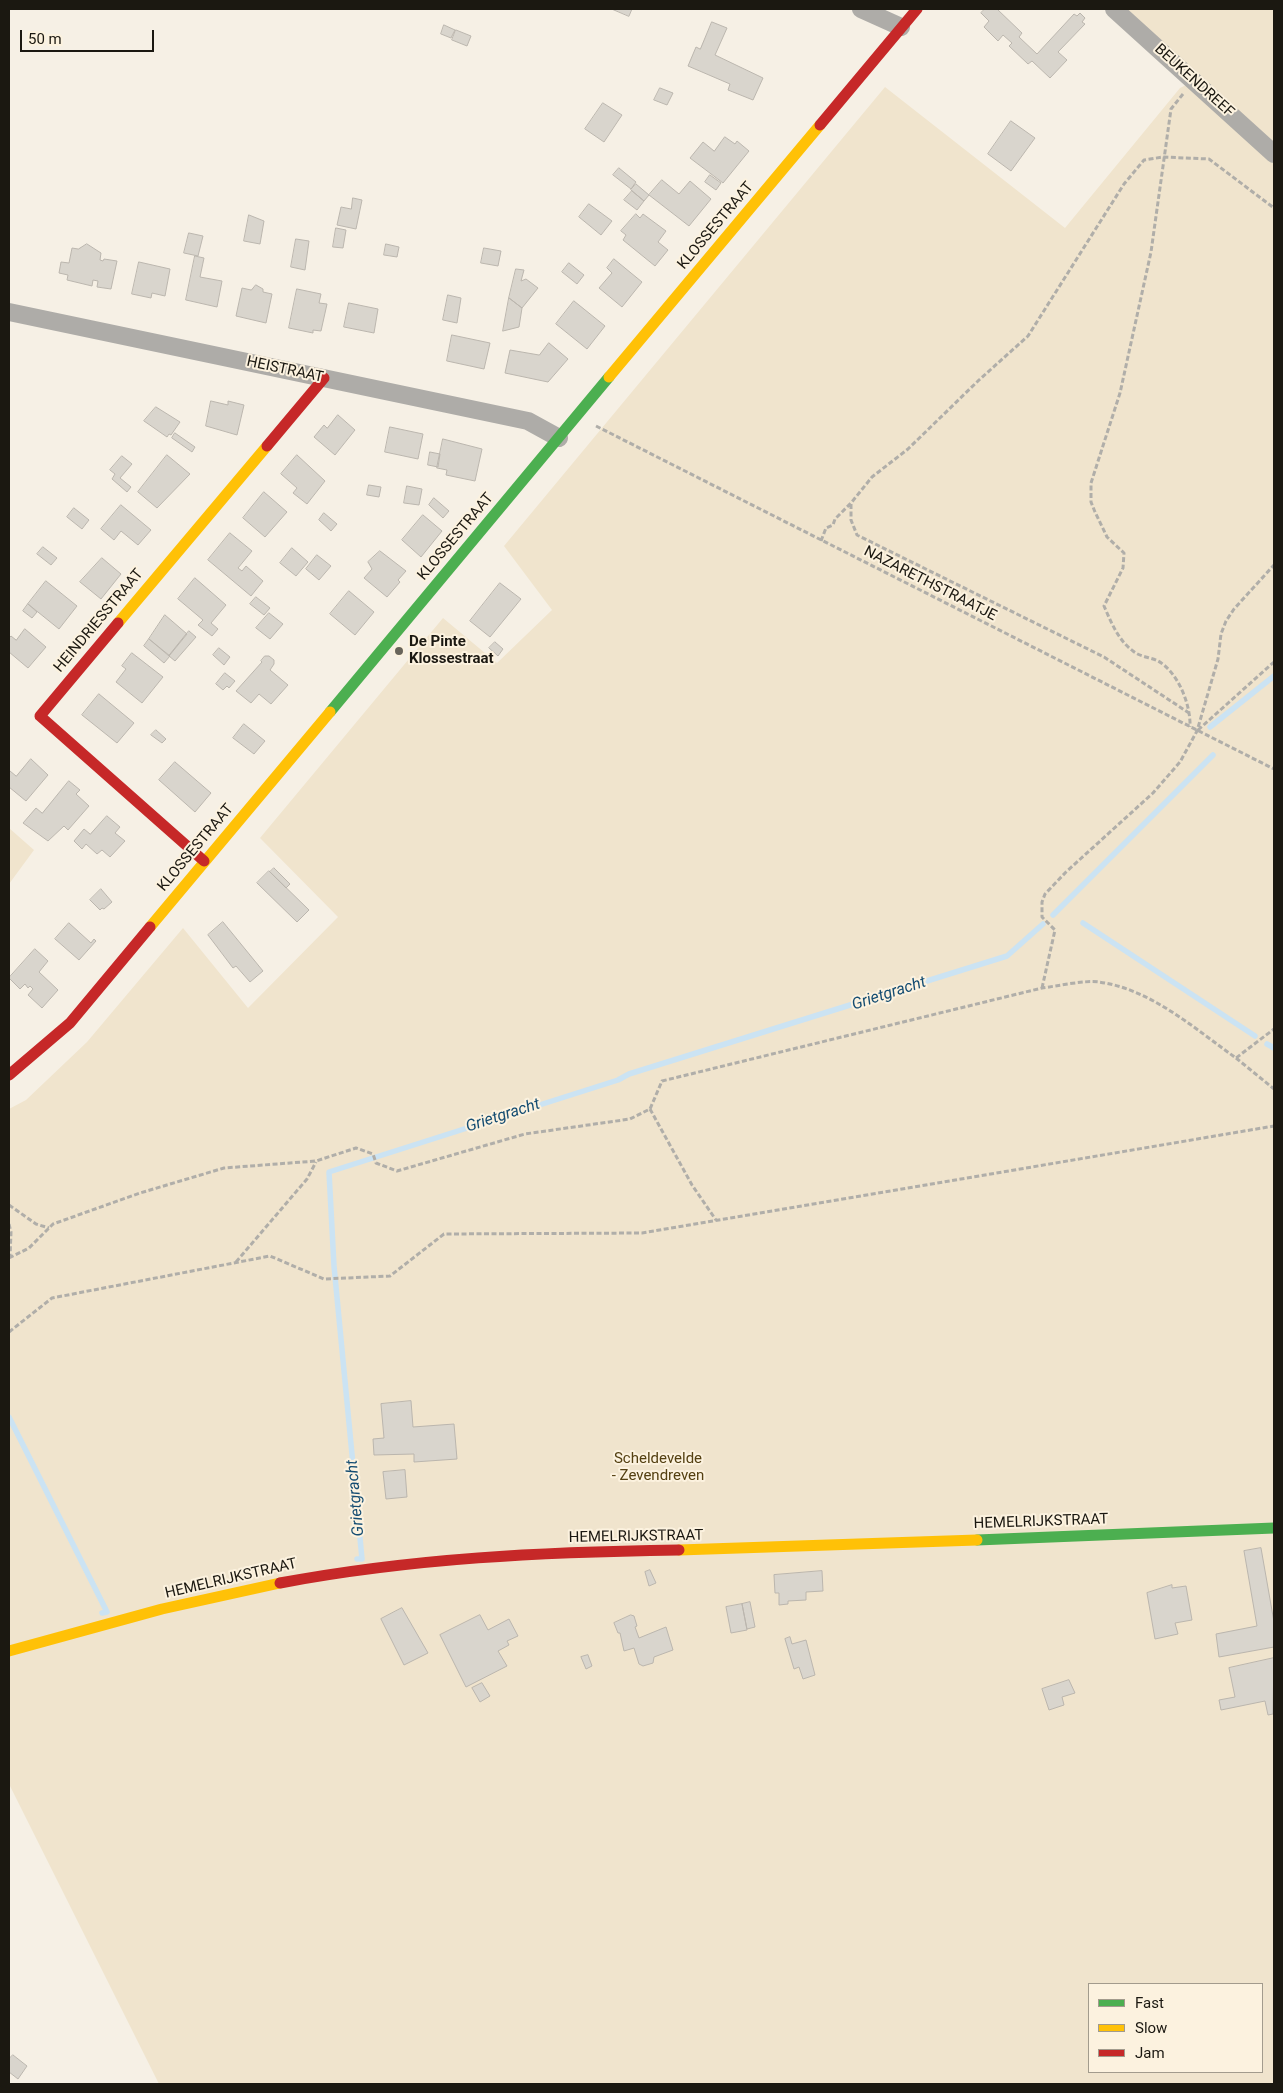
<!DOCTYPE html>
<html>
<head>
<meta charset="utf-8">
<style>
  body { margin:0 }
  #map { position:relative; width:1283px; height:2093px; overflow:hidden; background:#f6f0e5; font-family:Roboto,sans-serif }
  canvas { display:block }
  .frame { position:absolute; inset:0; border:10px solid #1b1811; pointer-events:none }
  .legend { position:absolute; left:1088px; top:1983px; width:175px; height:90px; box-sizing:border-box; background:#fcf2df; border:1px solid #a29b8d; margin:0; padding:6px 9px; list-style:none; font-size:15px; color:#1b1811 }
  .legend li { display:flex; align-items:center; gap:10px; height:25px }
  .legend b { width:25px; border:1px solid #a29b8d }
  .scale { position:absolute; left:20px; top:30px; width:134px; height:22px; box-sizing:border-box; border:2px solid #1b1811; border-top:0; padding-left:6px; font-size:15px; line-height:18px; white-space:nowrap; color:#1b1811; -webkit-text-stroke:4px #fcf2df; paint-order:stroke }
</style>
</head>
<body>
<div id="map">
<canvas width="1283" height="2093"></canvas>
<div class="frame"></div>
<ul class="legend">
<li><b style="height:6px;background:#4caf50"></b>Fast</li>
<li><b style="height:6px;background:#ffc107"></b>Slow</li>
<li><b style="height:6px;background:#c62828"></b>Jam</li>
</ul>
<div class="scale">50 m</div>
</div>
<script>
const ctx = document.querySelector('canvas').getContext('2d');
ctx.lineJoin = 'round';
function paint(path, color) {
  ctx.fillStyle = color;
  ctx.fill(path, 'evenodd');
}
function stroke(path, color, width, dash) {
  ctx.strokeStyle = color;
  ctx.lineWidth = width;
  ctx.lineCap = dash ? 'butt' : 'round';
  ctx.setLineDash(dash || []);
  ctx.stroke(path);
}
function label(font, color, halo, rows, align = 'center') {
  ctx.font = font + ' Roboto,sans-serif';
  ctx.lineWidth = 4;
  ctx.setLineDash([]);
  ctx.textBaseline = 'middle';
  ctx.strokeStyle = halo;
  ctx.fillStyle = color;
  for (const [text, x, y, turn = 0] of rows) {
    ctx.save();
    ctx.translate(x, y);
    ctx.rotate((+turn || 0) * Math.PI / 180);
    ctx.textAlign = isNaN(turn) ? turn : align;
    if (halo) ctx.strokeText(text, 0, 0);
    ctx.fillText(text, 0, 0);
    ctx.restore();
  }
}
paint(new Path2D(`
  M1118,9H1274V2084H159L9,1784V1109L26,1100L87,1042L183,928L248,1008L338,917L260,838L443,618L497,663L552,610L504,546L885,87L1065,228L1180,88L1194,81ZM1089,1984H1262V2072H1089Z
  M9,828L34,850L9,884Z`), '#f0e4cd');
stroke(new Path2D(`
  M1210,727L1274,676
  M1053,915L1213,755
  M1083,923L1255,1036
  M1267,1044L1274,1048
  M9,1417L107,1612L102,1613
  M357,1559H362L334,1266L329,1172L618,1080L629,1074L1007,956L1043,924`), '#cbe3f3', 5.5);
const building = new Path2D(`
  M612,9H632L629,16Z
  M985,9H997L1022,33L1019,37L1037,54L1074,14L1077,16L1080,13L1085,18L1082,22L1085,24L1058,52L1067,60L1050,78L1032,61L1028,64L1009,46L1012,43L1003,35L998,41L984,27L989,21L981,13Z
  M712,22L727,28L715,55L763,78L753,100L728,90L730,84L688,66L696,47L700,49Z
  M444,25L455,30L451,38L441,34Z
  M456,30L471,36L467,46L452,40Z
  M660,88L673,93L667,105L654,100Z
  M603,103L622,115L604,142L585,129Z
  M1011,121L1035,138L1011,171L988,154Z
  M725,137L735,144L737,141L749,151L723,183L690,158L703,142L714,151Z
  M619,168L636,182L631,189L613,175Z
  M710,175L721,183L716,190L705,182Z
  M662,180L679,194L690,181L711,199L689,226L649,195Z
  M636,184L649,195L644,201L631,190Z
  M632,191L644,201L637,210L624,200Z
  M353,198L362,200L356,229L337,225L341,207L351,209Z
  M589,204L612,221L601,235L579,217Z
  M636,214L640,218L643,214L666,231L658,242L668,250L655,266L623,240L626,235L621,231Z
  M249,215L264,221L260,244L244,241Z
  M336,228L346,230L343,248L333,247Z
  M189,233L203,236L198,256L184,253Z
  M296,239L309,241L305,270L291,267Z
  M87,244L101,253L100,260L103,261L104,259L117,261L111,289L97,287L98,281L93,280L92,286L67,280L68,275L59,273L61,262L69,263L72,248L78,249Z
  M386,244L399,247L397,257L384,255Z
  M484,248L501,251L498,266L481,263Z
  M195,256L204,258L200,277L222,281L217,307L186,300Z
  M614,259L642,282L622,307L599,288L612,273L607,268Z
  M139,262L170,269L165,296L152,293L151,298L132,294Z
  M569,263L584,275L577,284L562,272Z
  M516,269L524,270L521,281L526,279L538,288L522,308L509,298Z
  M256,285L263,289V292L272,294L266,323L236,316L242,288L251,290Z
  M297,289L321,294L319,303L327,304L321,331L313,330V333L289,328Z
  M448,295L461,298L457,323L443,320Z
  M509,298L522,308L519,327L503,331Z
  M574,301L605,326L587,349L556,324Z
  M349,303L378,309L374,333L344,327Z
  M452,335L490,343L484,369L447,361Z
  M549,343L568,359L548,382L505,373L510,350L539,355Z
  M211,401L228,405V401L244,405L237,435L206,426Z
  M156,407L180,422L171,435L169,434L167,437L144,421Z
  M338,415L355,430L335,455L314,437L324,425L327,428Z
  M390,427L423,434L418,459L385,452Z
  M175,433L195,447L192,452L172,438Z
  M443,439L482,449L475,481L446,475L447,470L437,468Z
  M430,452L440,454L438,467L428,465Z
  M167,455L190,474L157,508L138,492Z
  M297,455L325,481L307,504L293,493L297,488L281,474Z
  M122,456L132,464L120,478L131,487L127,492L112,479L115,474L110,470Z
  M369,485L381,487L379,497L367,495Z
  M407,486L422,489L419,505L404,503Z
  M264,492L287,512L265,537L243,518Z
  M434,498L449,511L443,518L429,505Z
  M121,505L151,530L138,545L121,531L114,540L101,529Z
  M74,508L89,520L82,529L67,517Z
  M324,513L337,524L331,531L319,520Z
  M423,515L442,531L421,557L402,540Z
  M230,533L252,551L238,568L242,571L246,566L263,581L251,596L208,560Z
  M43,547L57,558L51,565L37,554Z
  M292,548L308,562L296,576L280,563Z
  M380,551L406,571L398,580L400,582L387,597L364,578L372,569L368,562Z
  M317,555L331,566L319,580L306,569Z
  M102,558L121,574L101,599L80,582Z
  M195,578L226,605L211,623L218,629L212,636L198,625L203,620L178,599Z
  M46,581L77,606L59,629L28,604Z
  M500,583L521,599L490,637L470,621Z
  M349,591L374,612L355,635L330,614Z
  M256,597L270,608L264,615L250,604Z
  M28,604L37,612L32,618L23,611Z
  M269,613L283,624L270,639L256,628Z
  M165,615L187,634L169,656L149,639Z
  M25,629L46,647L28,668L9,652V638L11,636L16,640Z
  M189,631L196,637L175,661L169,656Z
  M149,639L170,656L164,663L144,646Z
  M495,642L503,649L498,656L489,648Z
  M219,648L230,657L224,665L213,655Z
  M132,653L163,677L142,703L116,682L126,669L122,666Z
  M265,656H269L274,660V664L270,670L288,685L271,704L259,694L251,703L236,691L262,662L261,661Z
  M225,673L235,681L229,688L227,686L223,690L216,684Z
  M99,694L134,723L117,743L82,715Z
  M244,724L265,741L254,754L233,738Z
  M156,730L166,739L162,743L151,735Z
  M31,759L48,775L26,801L9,787V773L10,771L16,776Z
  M175,762L211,793L195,812L159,780Z
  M69,781L80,790L76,794L89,806L68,830L64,826L48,841L23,823L36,808L42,813Z
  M107,816L120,827L115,833L125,841L110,857L102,850L97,854L86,844L82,849L74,841L84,829L90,834Z
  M274,868L290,884L286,888L270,872Z
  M269,871L309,910L297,922L257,883Z
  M101,889L112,902L104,909L102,908L100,910L90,900Z
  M223,922L263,971L250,982L236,966L233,968L208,935Z
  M69,923L91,943L94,939L96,941L79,960L55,939Z
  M35,949L48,961L39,972L58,990L42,1008L28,995L33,989L30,986L28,988L25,984L20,989L9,978Z
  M411,1401L413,1427L454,1424L457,1459L414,1462V1454L374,1455L373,1439L384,1438L381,1404Z
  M405,1470L407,1497L386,1499L383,1472Z
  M1261,1548L1274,1622V1647L1219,1657L1216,1634L1257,1626L1244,1551Z
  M650,1570L656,1583L649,1586L645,1572Z
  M822,1571L823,1591L806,1592V1600L788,1601V1604L779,1605V1593H775L774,1575Z
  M1172,1585V1588L1186,1586L1192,1620L1175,1623L1178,1634L1155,1639L1147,1593Z
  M750,1602L755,1627L747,1629L742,1604Z
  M742,1604L747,1630L731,1633L726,1607Z
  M402,1608L428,1653L404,1665L381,1619Z
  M480,1615L488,1630L509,1619L518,1636L507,1641L509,1645L498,1651L507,1666L466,1687L440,1635Z
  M631,1615L634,1616L637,1626L635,1627L639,1638L666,1627L673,1650L654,1657L653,1663L643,1666L639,1664L634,1648L624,1651L620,1633H618L614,1623Z
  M790,1637L792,1644L806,1640L815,1675L803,1679L799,1667L794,1669L785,1639Z
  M588,1655L592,1666L586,1669L581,1657Z
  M1274,1658L1273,1714L1268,1715L1265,1701L1221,1710L1219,1700L1235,1697L1229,1668Z
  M1069,1680L1075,1693L1062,1697L1064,1705L1049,1710L1042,1689Z
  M482,1683L490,1696L480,1702L472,1688Z
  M13,2055L27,2066L18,2079L9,2072V2059Z`);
paint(building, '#d9d5cd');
stroke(building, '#bbb6ae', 1);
stroke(new Path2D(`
  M1183,94L1171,109L1151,252L1120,393L1091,483V502L1095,512L1107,537L1124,553L1123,568L1104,606C1111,622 1118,640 1133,651C1140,657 1150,657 1158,661C1178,672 1191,705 1190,727
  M596,426L1274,769
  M851,504V520L857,535L1104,657L1189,713
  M821,541L826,528L833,525L835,519L851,503L872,477L908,449L979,380L1028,336L1124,184L1144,160L1163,157L1209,159L1274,208
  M1198,730L1274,662
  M1042,988L1055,930L1042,917V902L1045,894L1066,872L1153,793L1180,762L1197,731L1218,659L1221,634L1226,621L1234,609L1274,565
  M1236,1058L1274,1089
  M650,1109L692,1185L716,1220
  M9,1205L36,1224L49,1228
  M9,1224L11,1232L10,1258
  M9,1258L29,1248L53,1224L140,1193L224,1168L316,1161L356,1148L373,1154L376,1163L397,1171L525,1134L630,1119L650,1109L662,1081L1042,988C1058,986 1084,980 1099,982C1151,989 1195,1029 1236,1058L1274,1029
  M236,1262L307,1179L316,1162
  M9,1332L52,1298L270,1256L324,1279L390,1276L444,1234L642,1233L1274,1126`), '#b0aea9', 3, [5, 2.5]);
stroke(new Path2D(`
  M861,9L901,27
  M1114,9L1274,154
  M9,312L528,421L559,438`), '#aeaca8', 18);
stroke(new Path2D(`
  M330,712L609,377
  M977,1540L1274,1528`), '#4caf50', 11);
stroke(new Path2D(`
  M609,377L820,125
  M118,623L267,446
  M150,927L330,712
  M679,1550L977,1540
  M9,1651L162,1609L280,1583`), '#ffc107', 11);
stroke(new Path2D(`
  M820,125L917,9
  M267,446L324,378
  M118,623L40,716L204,861
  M9,1075L70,1023L150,927
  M280,1583C414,1558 542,1552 679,1550`), '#c62828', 11);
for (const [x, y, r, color] of [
  [399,651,5,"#68645b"]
]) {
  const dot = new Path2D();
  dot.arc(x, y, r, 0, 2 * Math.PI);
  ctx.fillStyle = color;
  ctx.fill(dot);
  stroke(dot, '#fcf2df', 2);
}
label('15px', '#1b1811', '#fcf2df', [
  ["BEUKENDREEF",1194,81,42],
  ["KLOSSESTRAAT",716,226,-50],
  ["HEISTRAAT",285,370,12],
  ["KLOSSESTRAAT",456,537,-50],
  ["NAZARETHSTRAATJE",930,584,27],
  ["HEINDRIESSTRAAT",99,621,-50],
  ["KLOSSESTRAAT",196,848,-50],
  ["HEMELRIJKSTRAAT",1041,1522,-2],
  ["HEMELRIJKSTRAAT",636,1537,-1],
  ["HEMELRIJKSTRAAT",231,1579,-13]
]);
label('bold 15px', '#1b1811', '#fcf2df', [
  ["De Pinte",409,642],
  ["Klossestraat",409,659]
], 'left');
label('15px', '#544012', '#fcf2df', [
  ["Scheldevelde",658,1459],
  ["- Zevendreven",658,1476]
]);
label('italic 16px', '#154d72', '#fcf2df', [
  ["Grietgracht",889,994,-18],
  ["Grietgracht",503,1116,-18],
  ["Grietgracht",356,1498,-95]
]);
</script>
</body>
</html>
